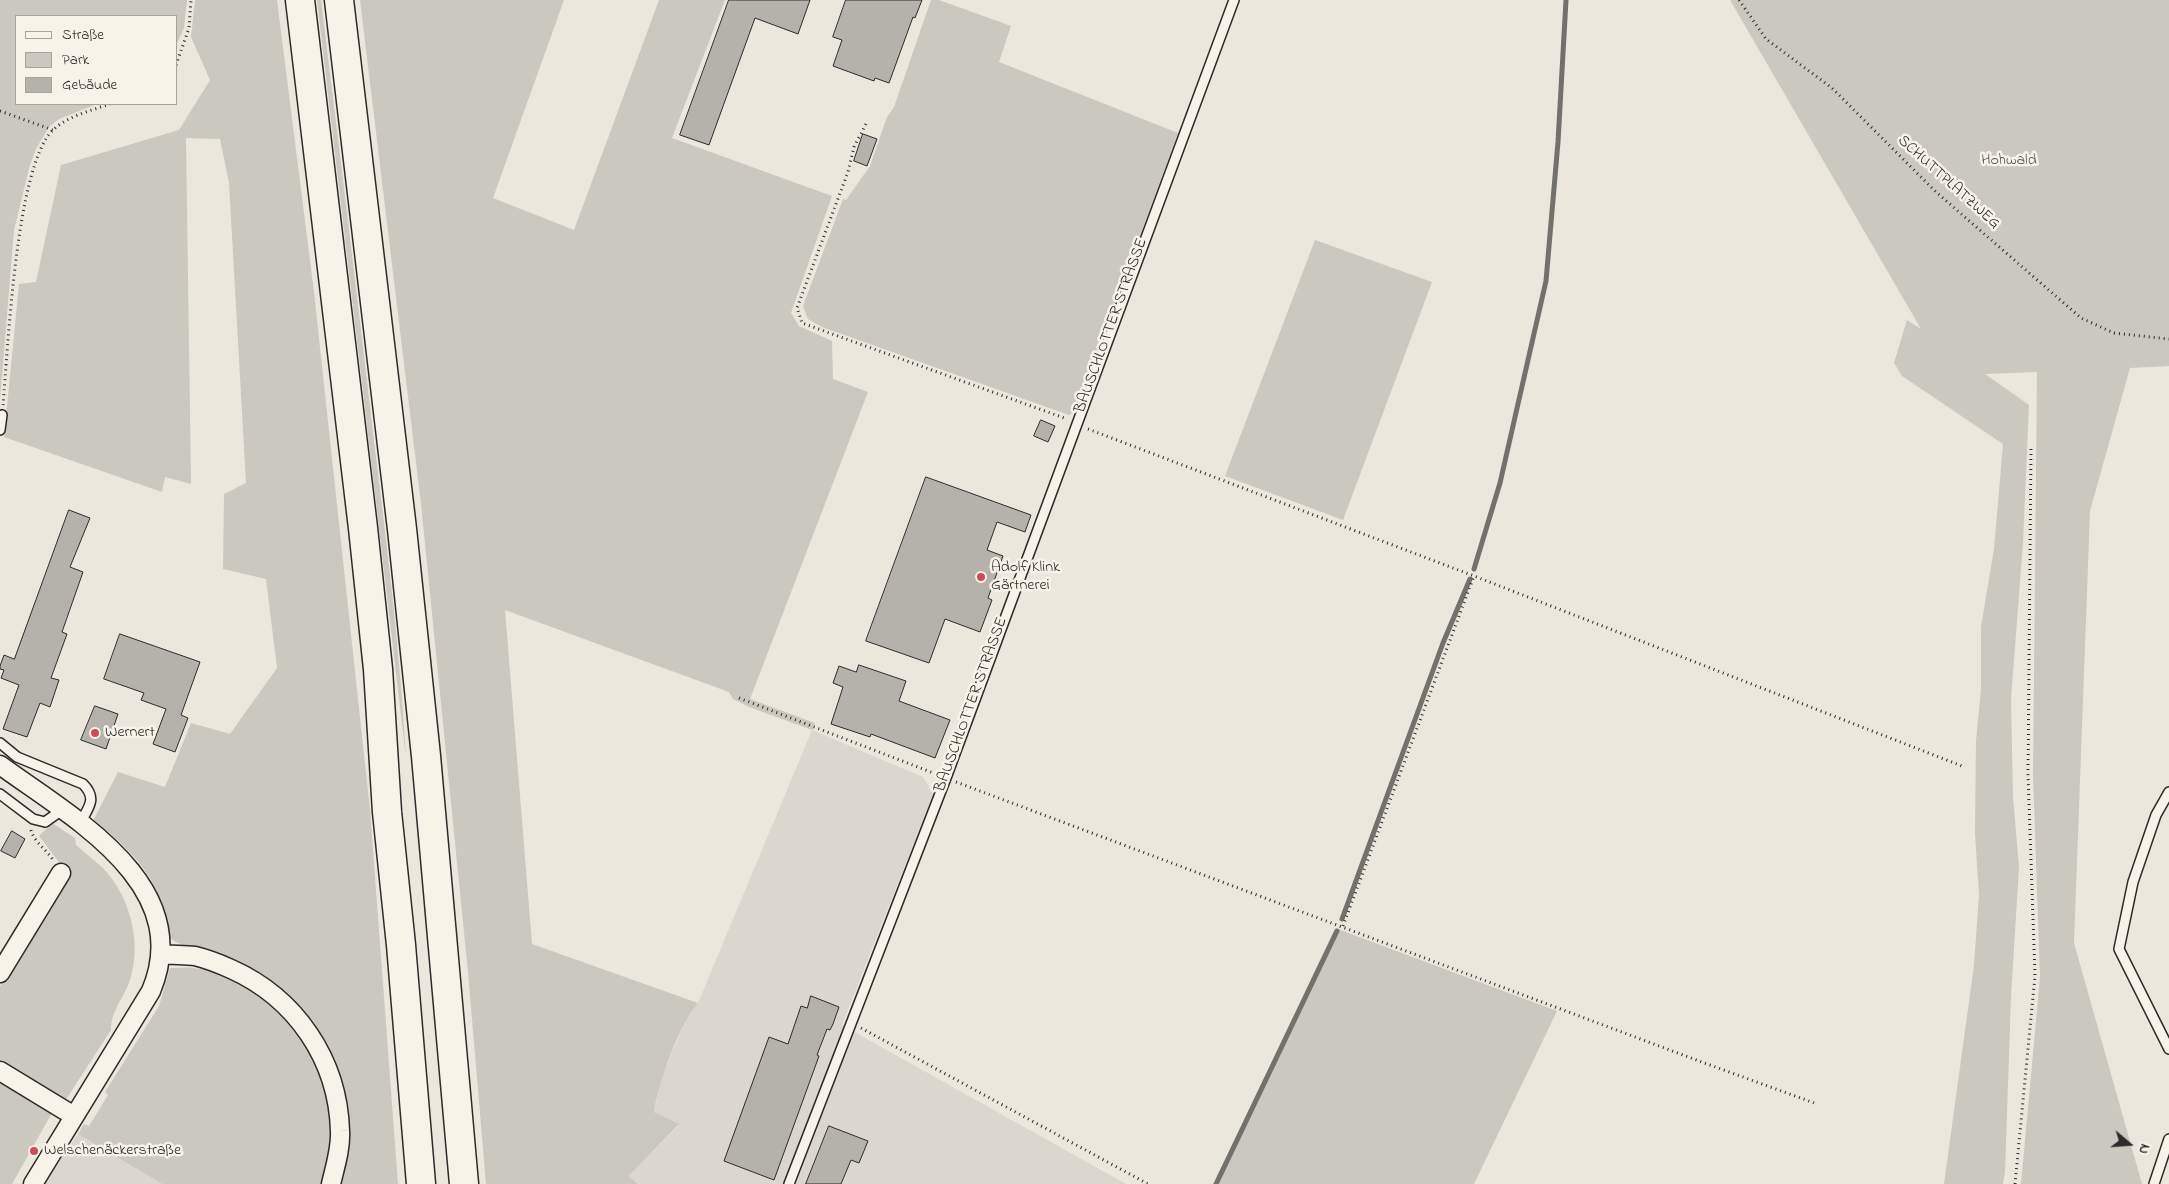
<!DOCTYPE html>
<html>
<head>
<meta charset="utf-8">
<style>
  body { margin:0 }
  #map { position:relative; width:2169px; height:1184px; overflow:hidden; background:#ebe7dd; font-family:"Indie Flower",sans-serif }
  canvas { display:block }
  .legend { position:absolute; left:15px; top:15px; width:162px; height:90px; box-sizing:border-box; background:#f7f3e8; border:1px solid #a5a39c; margin:0; padding:6px 9px; list-style:none; font-size:15px; color:#2b2b2b }
  .legend li { display:flex; align-items:center; gap:10px; height:25px }
  .legend b { width:25px; border:1px solid #a5a39c }
  .north { position:absolute; left:2104px; top:1119px; width:50px; height:50px; -webkit-text-stroke:4px #f7f3e8; paint-order:stroke; rotate:108deg; font-size:14px; font-weight:700; line-height:20px; text-align:center; color:#2b2b2b }
  .north::after { content:''; display:block; margin:auto; width:18px; height:22px; background:#2b2b2b; clip-path:polygon(50% 0,100% 100%,50% 72%,0 100%) }
</style>
</head>
<body>
<div id="map">
<canvas width="2169" height="1184"></canvas>
<ul class="legend">
<li><b style="height:6px;background:#f7f3e8"></b>Straße</li>
<li><b style="height:14px;background:#cbc8bf"></b>Park</li>
<li><b style="height:14px;background:#b5b2ab"></b>Gebäude</li>
</ul>
<div class="north">N</div>
</div>
<script>
const ctx = document.querySelector('canvas').getContext('2d');
ctx.lineJoin = 'round';
function paint(path, color) {
  ctx.fillStyle = color;
  ctx.fill(path, 'evenodd');
}
function stroke(path, color, width, dash) {
  ctx.strokeStyle = color;
  ctx.lineWidth = width;
  ctx.lineCap = dash ? 'butt' : 'round';
  ctx.setLineDash(dash || []);
  ctx.stroke(path);
}
function label(font, color, halo, rows, align = 'center') {
  ctx.font = font + ' "Indie Flower",sans-serif';
  ctx.lineWidth = 5;
  ctx.setLineDash([]);
  ctx.textBaseline = 'middle';
  ctx.strokeStyle = halo;
  ctx.fillStyle = color;
  for (const [text, x, y, turn = 0] of rows) {
    ctx.save();
    ctx.translate(x, y);
    ctx.rotate((+turn || 0) * Math.PI / 180);
    ctx.textAlign = isNaN(turn) ? turn : align;
    if (halo) ctx.strokeText(text, 0, 0);
    ctx.fillText(text, 0, 0);
    ctx.restore();
  }
}
paint(new Path2D(`
  M812,730L923,777L933,794L842,1025L1126,1184H638L629,1176L679,1125L654,1112L661,1079L689,1012L698,1003Z
  M78,1134L162,1184H44Z`), '#dbd7ce');
paint(new Path2D(`
  M0,0H187L184,28L176,46V16H16V104H97L59,119L49,127L36,149L30,165L14,230L0,400Z
  M195,0H277L314,292L370,810L398,1184H339C342,1165 346,1146 348,1128C349,1109 344,1090 337,1072C319,1021 287,982 236,961C229,958 219,953 212,951C194,948 180,947 166,935L167,930C165,920 163,910 160,900C150,868 120,840 93,821L118,772L165,787L191,723L230,734L277,668L266,579L223,569L224,494L246,483L229,183L220,139L186,138L191,484L165,477L162,492L4,437L19,284L36,282L61,165L179,130L210,80L191,37Z
  M317,0H321C339,147 357,294 374,441C387,546 400,652 406,758Z
  M360,0H564L493,198L574,230L659,0H725L672,138L832,196L791,313L799,326L832,341L833,379L868,392L750,699L815,723L812,730L749,707L733,699L729,692L505,610L532,944L698,1003C680,1022 658,1084 654,1112L679,1124L629,1176L638,1184H486L468,972L421,504Z
  M931,0H939L1011,26L999,62L1178,133L1075,411L1069,415L822,327L808,319L803,306L843,199L846,200L870,166L887,117L894,107Z
  M1730,0H2169V366L2130,368L2090,511L2074,943L2142,1184H2021L2040,977L2033,775L2037,372L1985,374L2029,405L2023,543L2011,699L2013,797L2019,867L2011,997L2005,1172L2003,1184H1944L1974,965L1979,895L1975,833L1976,741L1981,689V627L1994,549L2003,444L1902,376L1894,363L1907,320L1921,329Z
  M1315,240L1432,282L1343,520L1225,476Z
  M52,823L75,838L76,845C85,853 94,860 103,868C130,896 142,942 130,980C124,998 111,1010 111,1030L65,1101L0,1062V986L68,874L39,836Z
  M1335,928L1557,1011L1474,1184H1214Z
  M170,968C178,968 186,967 193,968C253,974 315,1040 327,1096C334,1126 329,1154 324,1184H162L78,1134L84,1124L89,1126L108,1095L105,1092L159,1006Z
  M0,1078L53,1111L12,1184H0Z`), '#cbc8bf');
stroke(new Path2D(`
  M1474,569L1500,483L1546,281L1558,142L1566,0
  M1342,919L1443,643L1470,579
  M1216,1184L1337,931`), '#72716c', 5);
const building = new Path2D(`
  M729,0H810L798,34L755,18L709,145L680,135Z
  M846,0H922L915,18L913,17L889,83L875,78L874,81L833,66L842,40L833,37Z
  M863,134L877,139L867,166L854,161Z
  M1041,420L1055,426L1048,442L1034,436Z
  M926,477L1031,515L1025,532L997,522L987,550L1003,556L988,598L992,600L980,632L945,619L929,663L866,641Z
  M69,510L90,518L70,567L83,572L62,632L67,634L51,678L59,680L50,707L40,703L27,737L3,729L19,685L1,678L4,670L0,669V666L4,655L14,659Z
  M120,634L200,662L181,715L188,718L175,752L153,744L166,709L141,700L144,693L104,679Z
  M859,665L906,681L899,701L950,720L935,758L871,734L870,737L831,724L843,687L833,683L839,666L856,672Z
  M95,706L118,714L106,749L81,740Z
  M12,831L25,839L15,858L1,851Z
  M811,996L839,1007L833,1024L830,1030L827,1029L817,1055L819,1056L774,1180L724,1161L769,1037L788,1044L801,1006L807,1008Z
  M829,1126L868,1141L859,1163L851,1160L841,1184H806Z`);
paint(building, '#b5b2ab');
stroke(building, '#2b2b2b', 1);
const lane = new Path2D(`
  M0,430L2,415
  M0,743L17,757L83,784C98,799 88,808 80,823
  M2169,792L2156,815L2133,882L2119,949L2169,1049
  M0,794L33,819L45,822L62,810
  M789,1184L946,778L1234,0
  M2154,1184L2169,1139`);
const street = new Path2D(`
  M0,765C71,817 196,884 151,991L33,1184
  M161,954C172,955 184,955 195,956C207,959 220,964 231,969C296,998 338,1060 340,1131C341,1149 335,1167 331,1184
  M0,973L61,873
  M0,1071L74,1116`);
const highway = new Path2D(`
  M300,0L363,528L378,669L387,812L401,945L421,1184
  M339,0L402,529L426,756L464,1184`);
stroke(lane, '#2b2b2b', 12);
stroke(street, '#2b2b2b', 21);
stroke(highway, '#2b2b2b', 31);
stroke(new Path2D(`
  M1739,0L1766,39L1832,88L1936,192L2081,318L2114,333L2169,339
  M176,65L189,28L191,0
  M0,111L53,130
  M866,124L854,147L848,172L797,308L802,323L1067,419
  M3,405C8,348 16,168 52,131C67,116 90,111 110,104
  M1088,429L1474,576L1962,766
  M739,698L936,774
  M956,782L1699,1061L1817,1104
  M31,830C34,842 47,850 53,860
  M1343,926L1474,576
  M861,1028L1148,1184
  M2015,1184L2035,976L2028,774L2031,447`), '#2b2b2b', 3, [1, 4]);
stroke(lane, '#f7f3e8', 9);
stroke(street, '#f7f3e8', 18);
stroke(highway, '#f7f3e8', 28);
for (const [x, y, r, color] of [
  [981,577,5,"#d1495b"],
  [95,733,5,"#d1495b"],
  [34,1151,5,"#d1495b"]
]) {
  const dot = new Path2D();
  dot.arc(x, y, r, 0, 2 * Math.PI);
  ctx.fillStyle = color;
  ctx.fill(dot);
  stroke(dot, '#f7f3e8', 2);
}
label('16px', '#535250', '#f7f3e8', [
  ["Hohwald",2009,161]
]);
label('16px', '#2b2b2b', '#f7f3e8', [
  ["SCHUTTPLATZWEG",1948,183,42],
  ["BAUSCHLOTTER STRASSE",1112,326,-70],
  ["BAUSCHLOTTER STRASSE",972,705,-70]
]);
label('16px', '#2b2b2b', '#f7f3e8', [
  ["Adolf Klink",991,568],
  ["Gärtnerei",991,586],
  ["Wernert",105,733],
  ["Welschenäckerstraße",44,1151]
], 'left');
</script>
</body>
</html>
